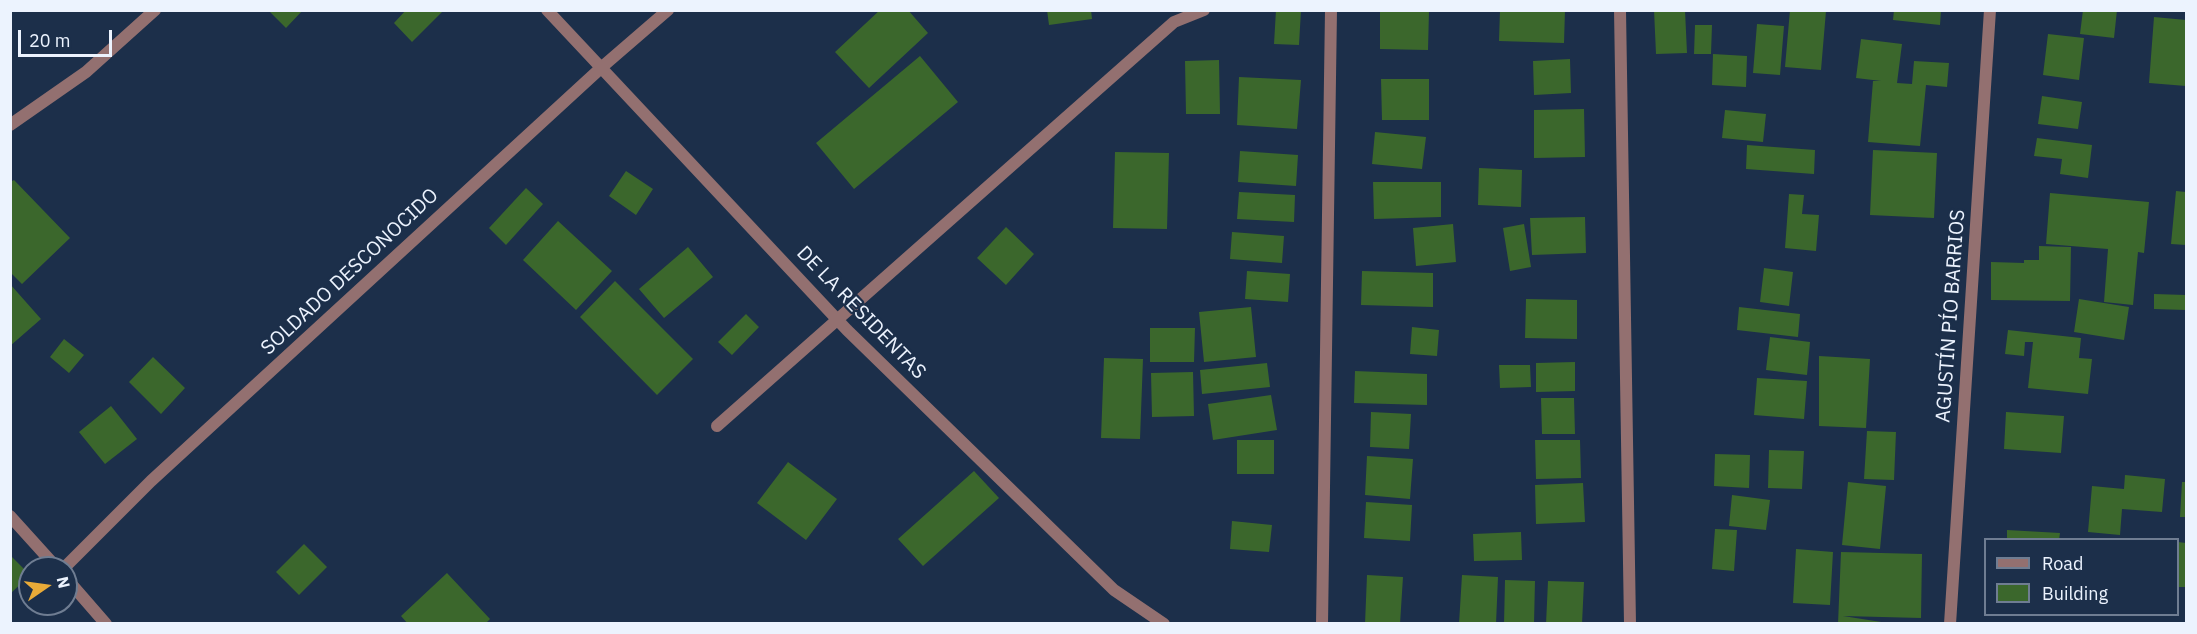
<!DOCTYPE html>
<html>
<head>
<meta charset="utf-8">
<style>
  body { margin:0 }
  #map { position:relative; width:2197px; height:634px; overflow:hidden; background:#1c2f4a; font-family:"IBM Plex Sans",sans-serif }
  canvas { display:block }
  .frame { position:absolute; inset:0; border:12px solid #ecf3fe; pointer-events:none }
  .legend { position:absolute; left:1984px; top:538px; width:195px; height:78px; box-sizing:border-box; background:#1c2f4a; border:2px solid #6f7d92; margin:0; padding:8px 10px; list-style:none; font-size:18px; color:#ecf3fe }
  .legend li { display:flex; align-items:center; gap:12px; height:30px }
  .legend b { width:30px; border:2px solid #6f7d92 }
  .north { position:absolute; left:18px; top:556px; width:60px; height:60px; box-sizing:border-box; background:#1c2f4a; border:2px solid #6f7d92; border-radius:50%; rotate:77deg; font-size:16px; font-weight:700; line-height:24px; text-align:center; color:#ecf3fe }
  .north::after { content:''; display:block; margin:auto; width:21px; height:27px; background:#e9ab38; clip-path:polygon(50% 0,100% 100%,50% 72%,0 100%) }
  .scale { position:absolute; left:18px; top:30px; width:94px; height:27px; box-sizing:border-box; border:3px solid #ecf3fe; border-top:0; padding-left:8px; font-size:18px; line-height:21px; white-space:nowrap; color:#ecf3fe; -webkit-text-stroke:4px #1c2f4a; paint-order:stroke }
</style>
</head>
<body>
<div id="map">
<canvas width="2197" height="634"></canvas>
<div class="frame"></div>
<ul class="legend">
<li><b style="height:8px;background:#937070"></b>Road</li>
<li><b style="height:16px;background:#3b672c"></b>Building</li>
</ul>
<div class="north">N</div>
<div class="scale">20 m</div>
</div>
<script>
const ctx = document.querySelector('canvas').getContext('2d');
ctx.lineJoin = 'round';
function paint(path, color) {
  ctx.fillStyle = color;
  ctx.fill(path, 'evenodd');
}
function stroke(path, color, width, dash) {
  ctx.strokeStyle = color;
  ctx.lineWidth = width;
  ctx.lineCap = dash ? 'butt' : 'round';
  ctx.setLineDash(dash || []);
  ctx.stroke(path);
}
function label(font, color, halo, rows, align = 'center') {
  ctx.font = font + ' "IBM Plex Sans",sans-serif';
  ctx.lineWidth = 4.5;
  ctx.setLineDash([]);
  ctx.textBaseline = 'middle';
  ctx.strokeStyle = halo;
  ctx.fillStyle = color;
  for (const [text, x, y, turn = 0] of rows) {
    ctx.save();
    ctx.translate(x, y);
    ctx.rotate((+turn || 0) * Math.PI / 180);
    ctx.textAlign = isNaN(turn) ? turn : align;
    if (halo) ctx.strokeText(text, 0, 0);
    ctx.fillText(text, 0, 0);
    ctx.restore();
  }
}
paint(new Path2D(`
  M268,10H303L286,28Z
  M406,10H444L412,42L394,23Z
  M880,10H908L928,33L869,88L835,52Z
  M1047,10H1091L1092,19L1049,25Z
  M1276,10H1301L1299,45L1274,44Z
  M1380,10L1429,11L1428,50L1380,49Z
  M1500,10H1565L1564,43L1499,41Z
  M1654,10H1685L1687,53L1656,54Z
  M1790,10L1826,11L1821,70L1785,67Z
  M1894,10H1941L1940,25L1893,20Z
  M2083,10H2117L2114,38L2080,34Z
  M2154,17L2186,20V86L2149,83Z
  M1757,24L1784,26L1780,75L1753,73Z
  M1695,25H1712L1711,54H1694Z
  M2048,34L2084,38L2079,80L2043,75Z
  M1861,39L1902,44L1897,83L1912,84L1914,61L1949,63L1947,87L1926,85L1920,146L1868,142L1873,81H1881L1856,78Z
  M1713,54L1747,56L1746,87L1712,85Z
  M920,56L958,102L854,189L816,143Z
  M1570,59L1571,93L1534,95L1533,61Z
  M1219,60L1220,114H1186L1185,61Z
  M1239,77L1301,80L1297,129L1237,125Z
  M1381,79H1429V120H1382Z
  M2042,96L2082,102L2078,129L2038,124Z
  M1584,109L1585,157L1534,158V110Z
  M1725,110L1766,114L1763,142L1722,138Z
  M1375,132L1426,137L1422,169L1372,164Z
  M2037,138L2092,145L2088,178L2060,174L2062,159L2034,156Z
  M1747,145L1815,150L1814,174L1746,169Z
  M1873,150L1937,153L1934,218L1870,215Z
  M1240,151L1298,155L1296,186L1238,182Z
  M1115,152L1169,153L1167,229L1113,228Z
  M1479,168L1522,170L1521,207L1478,205Z
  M626,171L653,189L636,215L609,196Z
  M14,180L70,238L22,284L10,272V182Z
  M1373,182H1441V217L1374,219Z
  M526,188L543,204L506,245L489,228Z
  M2176,191L2186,192V245L2171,244Z
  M1239,192L1295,195L1294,222L1237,219Z
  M2050,193L2149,202L2144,253L2138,252L2133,305L2104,302L2108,249L2046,244Z
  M1789,194L1804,195L1802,214L1819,215L1816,251L1785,248Z
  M1585,217L1586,253L1532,255L1530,218Z
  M558,221L612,271L576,310L523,260Z
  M1453,224L1456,262L1416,266L1413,228Z
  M1524,224L1531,267L1510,271L1503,228Z
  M1006,227L1034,254L1006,285L977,258Z
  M1232,232L1284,236L1282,263L1230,259Z
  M2039,246L2071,247L2070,301L1991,300V262L2024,263V260H2039Z
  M688,247L713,277L664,318L639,289Z
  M1764,268L1793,272L1789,306L1760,302Z
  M1247,271L1290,274L1288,302L1245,299Z
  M1362,271L1433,273V307L1361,305Z
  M615,281L693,359L657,395L580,317Z
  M10,284L41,319L10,346Z
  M2154,294L2186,295V310L2154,309Z
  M1526,299L1577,300V339L1525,338Z
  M2079,299L2129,307L2124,340L2074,332Z
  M1251,307L1256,357L1204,362L1199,312Z
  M1739,307L1800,314L1798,337L1737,330Z
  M746,314L759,327L732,355L718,342Z
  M1412,327L1439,330L1437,356L1410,354Z
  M1150,328H1195L1194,362H1150Z
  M2008,330L2081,338L2079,358L2092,359L2088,394L2028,388L2033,342H2025L2024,356L2005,354Z
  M1770,337L1810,342L1807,375L1766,370Z
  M64,339L84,355L69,373L50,357Z
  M1819,356L1870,359L1866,428L1819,426Z
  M153,357L185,388L161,414L129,382Z
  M1104,358L1143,359L1140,439L1101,438Z
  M1575,362V391L1536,392V363Z
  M1267,363L1270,387L1202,394L1200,370Z
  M1499,365H1530L1531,387L1500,388Z
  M1355,371L1427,374V405L1354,403Z
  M1193,372L1194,416L1152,417L1151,373Z
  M1757,378L1807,381L1804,419L1754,415Z
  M1271,395L1277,430L1213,440L1208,404Z
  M1541,398H1574L1575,434H1542Z
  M111,406L137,439L105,464L79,432Z
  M1371,412L1411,414L1409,449L1370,447Z
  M2006,412L2064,416L2061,453L2004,449Z
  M1867,431L1896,432L1894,480L1864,479Z
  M1237,440H1274V474H1237Z
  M1535,440H1580L1581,478L1536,479Z
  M1769,450L1804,451L1802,489L1768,488Z
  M1715,454L1750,455L1749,488L1714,486Z
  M1367,456L1413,459L1410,499L1365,495Z
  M788,462L837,499L806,540L757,503Z
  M974,471L999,498L923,566L898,539Z
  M2125,475L2165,479L2162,512L2122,509L2120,535L2088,532L2092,486L2124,489Z
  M1848,482L1886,486L1880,549L1842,545Z
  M2182,482H2186V517H2180Z
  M1583,483L1585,522L1536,524L1535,485Z
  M1732,495L1770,500L1766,530L1729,526Z
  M1366,502L1412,505L1410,541L1364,538Z
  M1232,521L1272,525L1269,552L1230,549Z
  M1715,529L1737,530L1734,571L1712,569Z
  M2007,530L2060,533L2059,540H2007Z
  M1521,532L1522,560L1474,561L1473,534Z
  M2178,542L2186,543V587H2178Z
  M304,544L327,567L299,595L276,572Z
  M1796,549L1833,552L1830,605L1793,603Z
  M1841,552L1922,554L1921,618L1843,616L1894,624H1838Z
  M10,555L30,575L10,594Z
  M447,573L490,619L485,624H408L401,616Z
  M1367,575L1403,577L1400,624H1365Z
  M1462,575L1498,577L1496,624H1459Z
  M1505,580L1535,581L1534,624H1504Z
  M1548,581L1584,582L1582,624H1546Z`), '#3b672c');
stroke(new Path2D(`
  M547,10L847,330L1114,590L1164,624
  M1620,10L1630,624
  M10,125L86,72L155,10
  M717,426L1174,22L1204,10
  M64,568L151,481L602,67L668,10
  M1322,624L1331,10
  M1950,624L1990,10`), '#937070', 12);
stroke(new Path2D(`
  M10,516L57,568
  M66,578L106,624`), '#937070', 12);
label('20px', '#ecf3fe', '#1c2f4a', [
  ["SOLDADO DESCONOCIDO",350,272,-43],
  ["DE LA RESIDENTAS",861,313,46],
  ["AGUSTÍN PÍO BARRIOS",1951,316,-86]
]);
</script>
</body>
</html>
